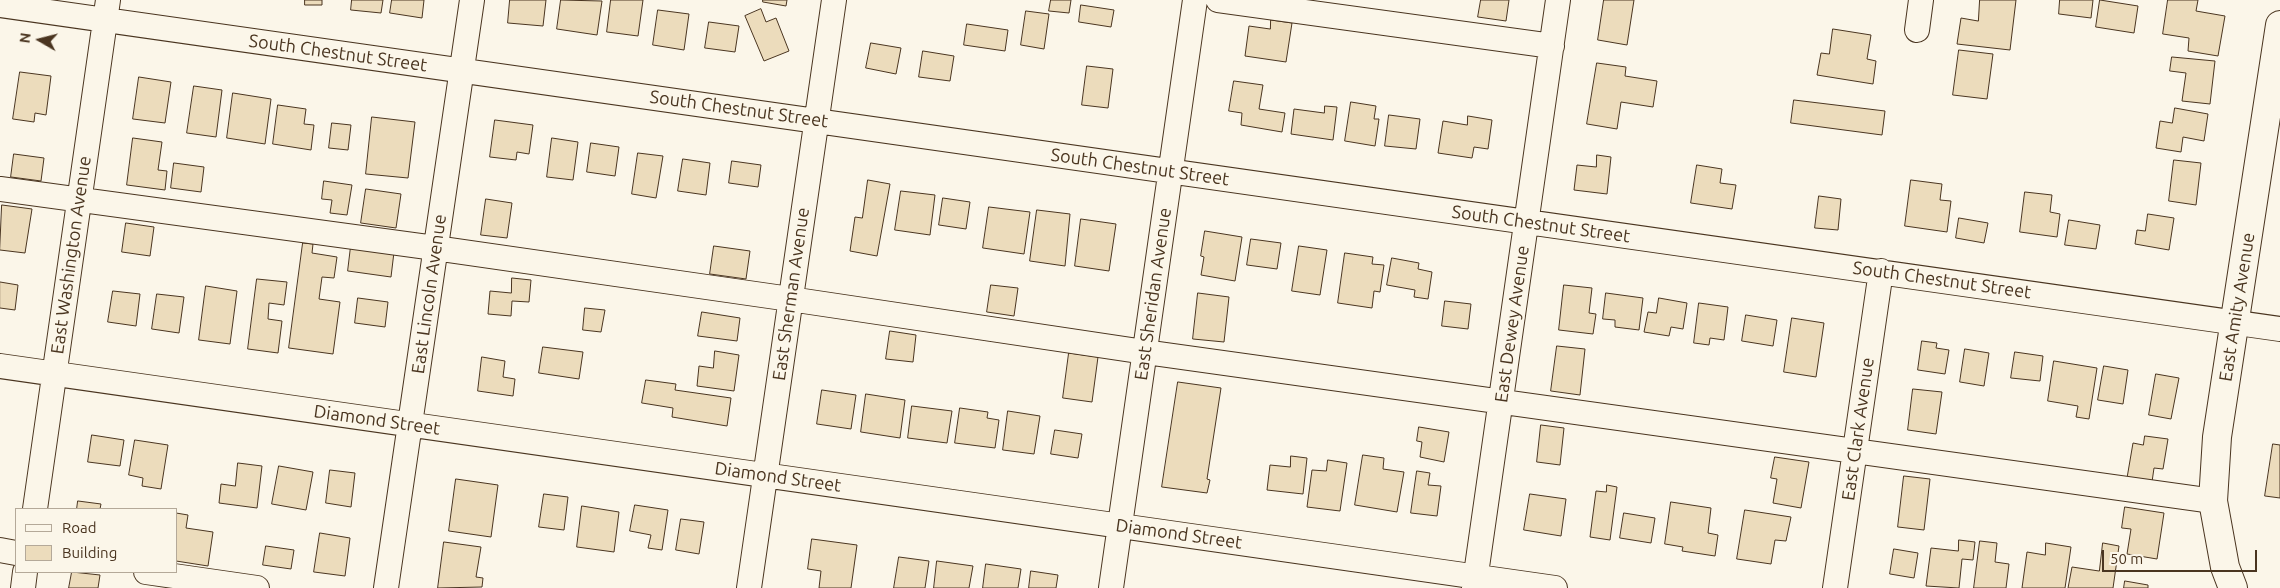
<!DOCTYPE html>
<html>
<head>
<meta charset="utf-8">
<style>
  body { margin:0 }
  #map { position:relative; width:2280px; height:588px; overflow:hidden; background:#fbf6e9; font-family:Ubuntu,sans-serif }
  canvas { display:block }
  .legend { position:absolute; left:15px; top:508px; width:162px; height:65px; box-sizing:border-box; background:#fbf6e9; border:1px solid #b4a999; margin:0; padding:6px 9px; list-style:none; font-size:15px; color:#4a3520 }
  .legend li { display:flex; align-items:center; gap:10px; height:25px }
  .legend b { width:25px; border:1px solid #b4a999 }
  .north { position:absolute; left:15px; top:15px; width:50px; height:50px; -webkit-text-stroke:4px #fbf6e9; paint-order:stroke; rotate:278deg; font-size:14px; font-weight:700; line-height:20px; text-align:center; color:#4a3520 }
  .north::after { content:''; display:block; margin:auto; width:18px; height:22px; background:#4a3520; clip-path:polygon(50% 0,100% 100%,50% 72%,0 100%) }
  .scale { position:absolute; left:2102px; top:550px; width:155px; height:22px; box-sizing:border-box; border:2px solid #4a3520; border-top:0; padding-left:6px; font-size:15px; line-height:18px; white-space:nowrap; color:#4a3520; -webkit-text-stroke:4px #fbf6e9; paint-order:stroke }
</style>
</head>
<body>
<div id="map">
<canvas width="2280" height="588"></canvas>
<ul class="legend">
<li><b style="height:6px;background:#fbf6e9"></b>Road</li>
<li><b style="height:14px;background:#ecdcbc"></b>Building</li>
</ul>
<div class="north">N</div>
<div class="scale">50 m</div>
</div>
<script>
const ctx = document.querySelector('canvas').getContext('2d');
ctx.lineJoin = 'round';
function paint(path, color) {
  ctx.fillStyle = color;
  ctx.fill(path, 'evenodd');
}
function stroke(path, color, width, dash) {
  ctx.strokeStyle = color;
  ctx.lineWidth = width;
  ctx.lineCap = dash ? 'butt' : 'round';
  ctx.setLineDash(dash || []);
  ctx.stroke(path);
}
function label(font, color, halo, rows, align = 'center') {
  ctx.font = font + ' Ubuntu,sans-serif';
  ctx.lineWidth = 4;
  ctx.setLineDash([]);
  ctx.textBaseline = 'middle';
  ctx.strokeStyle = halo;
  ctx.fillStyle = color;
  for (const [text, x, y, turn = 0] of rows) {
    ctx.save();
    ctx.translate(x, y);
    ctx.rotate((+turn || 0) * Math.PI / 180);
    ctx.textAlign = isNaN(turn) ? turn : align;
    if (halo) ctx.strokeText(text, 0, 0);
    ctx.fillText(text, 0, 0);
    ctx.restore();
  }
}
const building = new Path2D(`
  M305,0H322V5H305Z
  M352,0H383L381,13L351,10Z
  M392,0H424L422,18L390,13Z
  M510,0H546L543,26L508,23Z
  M561,0L602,1L597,35L557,29Z
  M611,0H643L638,36L607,32Z
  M763,0H787L786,6L763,2Z
  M1051,0H1071L1069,13L1049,11Z
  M1481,0H1509L1506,21L1478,17Z
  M1604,0H1634L1627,45L1598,40Z
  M1980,0H2016L2010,50L1957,44L1961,18L1978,21Z
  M2060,0H2093L2091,18L2059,14Z
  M2100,0L2138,6L2134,33L2096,27Z
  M2168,0H2198L2196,11L2225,16L2218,56L2188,51L2189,38L2163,34Z
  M1081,5L1114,10L1111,27L1079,22Z
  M761,9L766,22L776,18L789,51L764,61L745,16Z
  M658,10L689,14L684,50L653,45Z
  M1026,11L1049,14L1044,49L1021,45Z
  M1271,20L1292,23L1286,62L1245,56L1249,26L1270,29Z
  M709,22L739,26L735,52L705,48Z
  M967,24L1008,30L1005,51L964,45Z
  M1833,29L1871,35L1867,59L1876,61L1873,84L1817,75L1821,53L1829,54Z
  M871,43L901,48L896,74L866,68Z
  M1959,50L1993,54L1987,99L1953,95Z
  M923,51L954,56L950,81L919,77Z
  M2172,57L2215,61L2210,104L2182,101L2186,73L2170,71Z
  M1597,63L1626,67L1625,76L1657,81L1653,107L1621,102L1617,129L1587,124Z
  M1087,66L1113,69L1108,108L1082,105Z
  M20,72L51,76L46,115L35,113L34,122L13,119Z
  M139,77L171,82L165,123L133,119Z
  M1234,81L1263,85L1259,109L1285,113L1282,132L1241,125L1242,113L1229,111Z
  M194,86L222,90L216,137L187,133Z
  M233,93L271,99L265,144L227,138Z
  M1794,100L1885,111L1882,135L1791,123Z
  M1351,102L1376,106L1374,119H1379L1375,146L1345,141Z
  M278,105L306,109L304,124L314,125L311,150L273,144Z
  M1325,106L1337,107L1333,140L1291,134L1294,109L1324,113Z
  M2175,108L2208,114L2204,141L2183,137L2181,152L2156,148L2160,121L2172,123Z
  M1389,115L1420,119L1416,149L1385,146Z
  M1468,116L1492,120L1488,149L1474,147L1472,158L1438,153L1443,121L1467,125Z
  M372,117L415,122L408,178L366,174Z
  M495,120L533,125L529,154L517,152L516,160L490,157Z
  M332,123L351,125L348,150L329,148Z
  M133,138L162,142L158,170L167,171L165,190L127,185Z
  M552,138L578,142L573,180L547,177Z
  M591,143L619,147L615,176L587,172Z
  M638,153L663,156L656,198L632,194Z
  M14,154L44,158L41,181L11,177Z
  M1597,155L1611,157L1607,194L1574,190L1577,165L1596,167Z
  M683,159L710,163L706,195L678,191Z
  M2174,160L2201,163L2196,205L2169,201Z
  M732,161L761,165L758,187L729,183Z
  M174,163L204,167L201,192L171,188Z
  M1697,165L1722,169L1720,183L1736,185L1732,209L1691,203Z
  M868,180L890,184L877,256L850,251L855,217L862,218Z
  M1911,180L1942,184L1940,200L1951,201L1947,232L1905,226Z
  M324,181L352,185L347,215L330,213L332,200L322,199Z
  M366,189L401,194L396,228L361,223Z
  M901,191L935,195L930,235L895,230Z
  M2025,192L2052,195L2050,212L2060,214L2057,237L2020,232Z
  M1819,196L1841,199L1838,230L1815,228Z
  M943,198L970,202L966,229L939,225Z
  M486,199L512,203L507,238L481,235Z
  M2,205L32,209L25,253L0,250Z
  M989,207L1030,212L1024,254L983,248Z
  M1037,210L1070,214L1065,266L1030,261Z
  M2148,214L2174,218L2169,250L2135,244L2137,230L2145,231Z
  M1959,218L1988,223L1984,243L1956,238Z
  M1081,219L1116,224L1109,271L1075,266Z
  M2069,220L2100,225L2096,249L2065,245Z
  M126,223L154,227L150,256L122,252Z
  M1205,231L1242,237L1235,281L1201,275L1204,257L1201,256Z
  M1251,239L1281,243L1277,269L1247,265Z
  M303,243L313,244L312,253L337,257L334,278L322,277L319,299L340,302L333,354L289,348Z
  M351,246L394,252L391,277L348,271Z
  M714,246L750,251L746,279L710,274Z
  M1299,246L1327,250L1320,295L1292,291Z
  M1345,253L1373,257L1372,264L1384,265L1380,292L1374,291L1372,308L1338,303Z
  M1392,258L1419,263L1418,269L1432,272L1428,299L1414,297L1415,290L1387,285Z
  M512,278L531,280L529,302L512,301L511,316L488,314L490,291L511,293Z
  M257,279L287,282L284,305L269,303L268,319L282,321L278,353L248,349Z
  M0,282L18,285L15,310L0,308Z
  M991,285L1018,288L1014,316L987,312Z
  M1564,285L1592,288L1589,313L1596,314L1593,334L1559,330Z
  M206,286L237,291L230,344L199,340Z
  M113,291L140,294L136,326L108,322Z
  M1198,293L1229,297L1224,342L1193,339Z
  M1606,293L1643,298L1639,330L1615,327V320L1603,319Z
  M157,294L184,297L179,333L152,329Z
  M358,298L388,302L385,327L355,323Z
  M1659,298L1687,303L1683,329L1671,327L1669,336L1644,332L1648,312L1656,313Z
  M1445,301L1471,304L1468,329L1442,326Z
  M1699,303L1728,307L1724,340L1710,338L1709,345L1694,343Z
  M585,308L605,310L601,332L583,330Z
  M702,312L740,318L737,341L698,336Z
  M1746,315L1777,320L1773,346L1742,341Z
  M1792,318L1824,323L1816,377L1784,372Z
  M890,331L916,335L913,362L886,359Z
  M1922,341L1937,343L1936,348L1949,350L1945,374L1918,370Z
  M1557,346L1585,349L1580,395L1551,391Z
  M543,347L583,352L579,379L539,373Z
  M1965,349L1989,353L1984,386L1960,382Z
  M715,351L739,355L734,391L697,386L699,366L713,368Z
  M2015,352L2043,356L2040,381L2011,378Z
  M1069,353L1098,357L1092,402L1063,398Z
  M482,357L505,361L503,377L515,379L513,396L478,391Z
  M2054,361L2097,368L2089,419L2076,417L2078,406L2048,401Z
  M2104,366L2128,370L2123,404L2098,400Z
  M2156,374L2179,378L2171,419L2149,415Z
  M646,380L676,384L675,390L731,398L727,426L672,417L673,408L642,403Z
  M1178,382L1221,388L1207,479L1210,480L1207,493L1162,487Z
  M1913,389L1942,392L1936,434L1908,430Z
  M822,390L856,395L851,429L817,424Z
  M866,394L905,400L900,438L861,432Z
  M912,406L952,411L947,443L908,438Z
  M960,408L988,412L987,418L999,420L995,448L955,443Z
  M1008,411L1040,416L1034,454L1003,450Z
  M1541,425L1564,428L1560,465L1537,462Z
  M1419,427L1449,432L1444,462L1420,457L1422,442L1417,441Z
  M1055,430L1082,434L1078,458L1051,454Z
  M92,435L124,440L120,466L88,462Z
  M2145,436L2168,439L2163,469L2154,468L2152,482L2127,478L2133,443L2143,445Z
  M135,440L168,445L161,489L142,486L143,478L129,475Z
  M2273,444L2280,445V498L2265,496Z
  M1363,455L1384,458L1383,469L1404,472L1397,512L1355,505Z
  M1291,456L1307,458L1303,494L1267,490L1270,465L1290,467Z
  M1775,457L1809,462L1801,508L1773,503L1777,479L1771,478Z
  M1328,460L1347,463L1340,511L1307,507L1312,470L1326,471Z
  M238,463L262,466L257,508L219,503L221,484L235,486Z
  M279,466L313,472L306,510L272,504Z
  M330,470L355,473L351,507L326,503Z
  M1417,471L1430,473L1428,485L1441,486L1437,516L1411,513Z
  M1904,476L1930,479L1924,530L1898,527Z
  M456,479L498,485L491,537L449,531Z
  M1607,485L1617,487L1610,540L1590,537L1596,491L1606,492Z
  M544,494L568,497L564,530L539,527Z
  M1530,494L1566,499L1561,536L1524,530Z
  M78,501L101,504L100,509H77Z
  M1671,502L1711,508L1708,533L1718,535L1715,556L1682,551L1683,547L1665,544Z
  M635,505L668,510L662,550L648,548L651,535L630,531Z
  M582,506L619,512L614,552L577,547Z
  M2125,507L2164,513L2157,559L2127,554L2131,529L2122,528Z
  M1745,510L1791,517L1786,541L1775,540L1771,564L1737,559Z
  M176,513L188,515L186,528L213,532L208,566L176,561Z
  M1624,513L1655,518L1651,543L1620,538Z
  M681,519L704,522L699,554L676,550Z
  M320,533L350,538L345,576L314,572Z
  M812,539L857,545L851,588H819L821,571L808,569Z
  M1959,540L1975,542L1973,560L1962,559L1959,588L1926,586L1931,548L1958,551Z
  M1980,541L1997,543L1995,562L2009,564L2006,588H1974Z
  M444,542L481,547L476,577L483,578L482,587L438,588Z
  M2046,543L2071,547L2065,588H2022L2027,552L2045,555Z
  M2103,543L2119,546L2113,588H2068L2072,567L2099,571Z
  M266,546L294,550L291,569L263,565Z
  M1894,549L1918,553L1914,578L1890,574Z
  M899,557L929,561L925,588H894Z
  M937,561L973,566L969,588H934Z
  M986,564L1021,569L1018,588H983Z
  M1031,571L1058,575L1056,588H1029Z
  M72,572L100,575L98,588H69Z
  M2125,581L2148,585V588H2124Z`);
paint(building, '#ecdcbc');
stroke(building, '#4a3520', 1);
const minor = new Path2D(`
  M1218,0L1552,46
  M0,5L2280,329
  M1917,30L1921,0
  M0,189L435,248L790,299L1145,352L2213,501
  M0,366L1555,588
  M35,509L108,0
  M0,550L16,553
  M146,572L257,588
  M23,588L25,572
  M386,588L472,0
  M749,588L834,0
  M1111,588L1195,0
  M1474,588L1558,0
  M1835,588L1881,271`);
const major = new Path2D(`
  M2233,588L2225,567L2213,501L2217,437L2280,25`);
stroke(minor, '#4a3520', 26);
stroke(major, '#4a3520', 30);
stroke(minor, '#fbf6e9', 24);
stroke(major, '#fbf6e9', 28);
label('18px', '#4a3520', '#fbf6e9', [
  ["South Chestnut Street",338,53,8],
  ["South Chestnut Street",739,109,8],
  ["South Chestnut Street",1140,167,8],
  ["South Chestnut Street",1541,224,8],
  ["East Washington Avenue",71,255,-82],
  ["South Chestnut Street",1942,280,8],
  ["East Lincoln Avenue",429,294,-82],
  ["East Sherman Avenue",791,294,-82],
  ["East Sheridan Avenue",1153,294,-82],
  ["East Amity Avenue",2237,307,-81],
  ["East Dewey Avenue",1512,324,-82],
  ["Diamond Street",377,420,8],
  ["East Clark Avenue",1858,429,-82],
  ["Diamond Street",778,477,8],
  ["Diamond Street",1179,534,8]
]);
</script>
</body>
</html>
